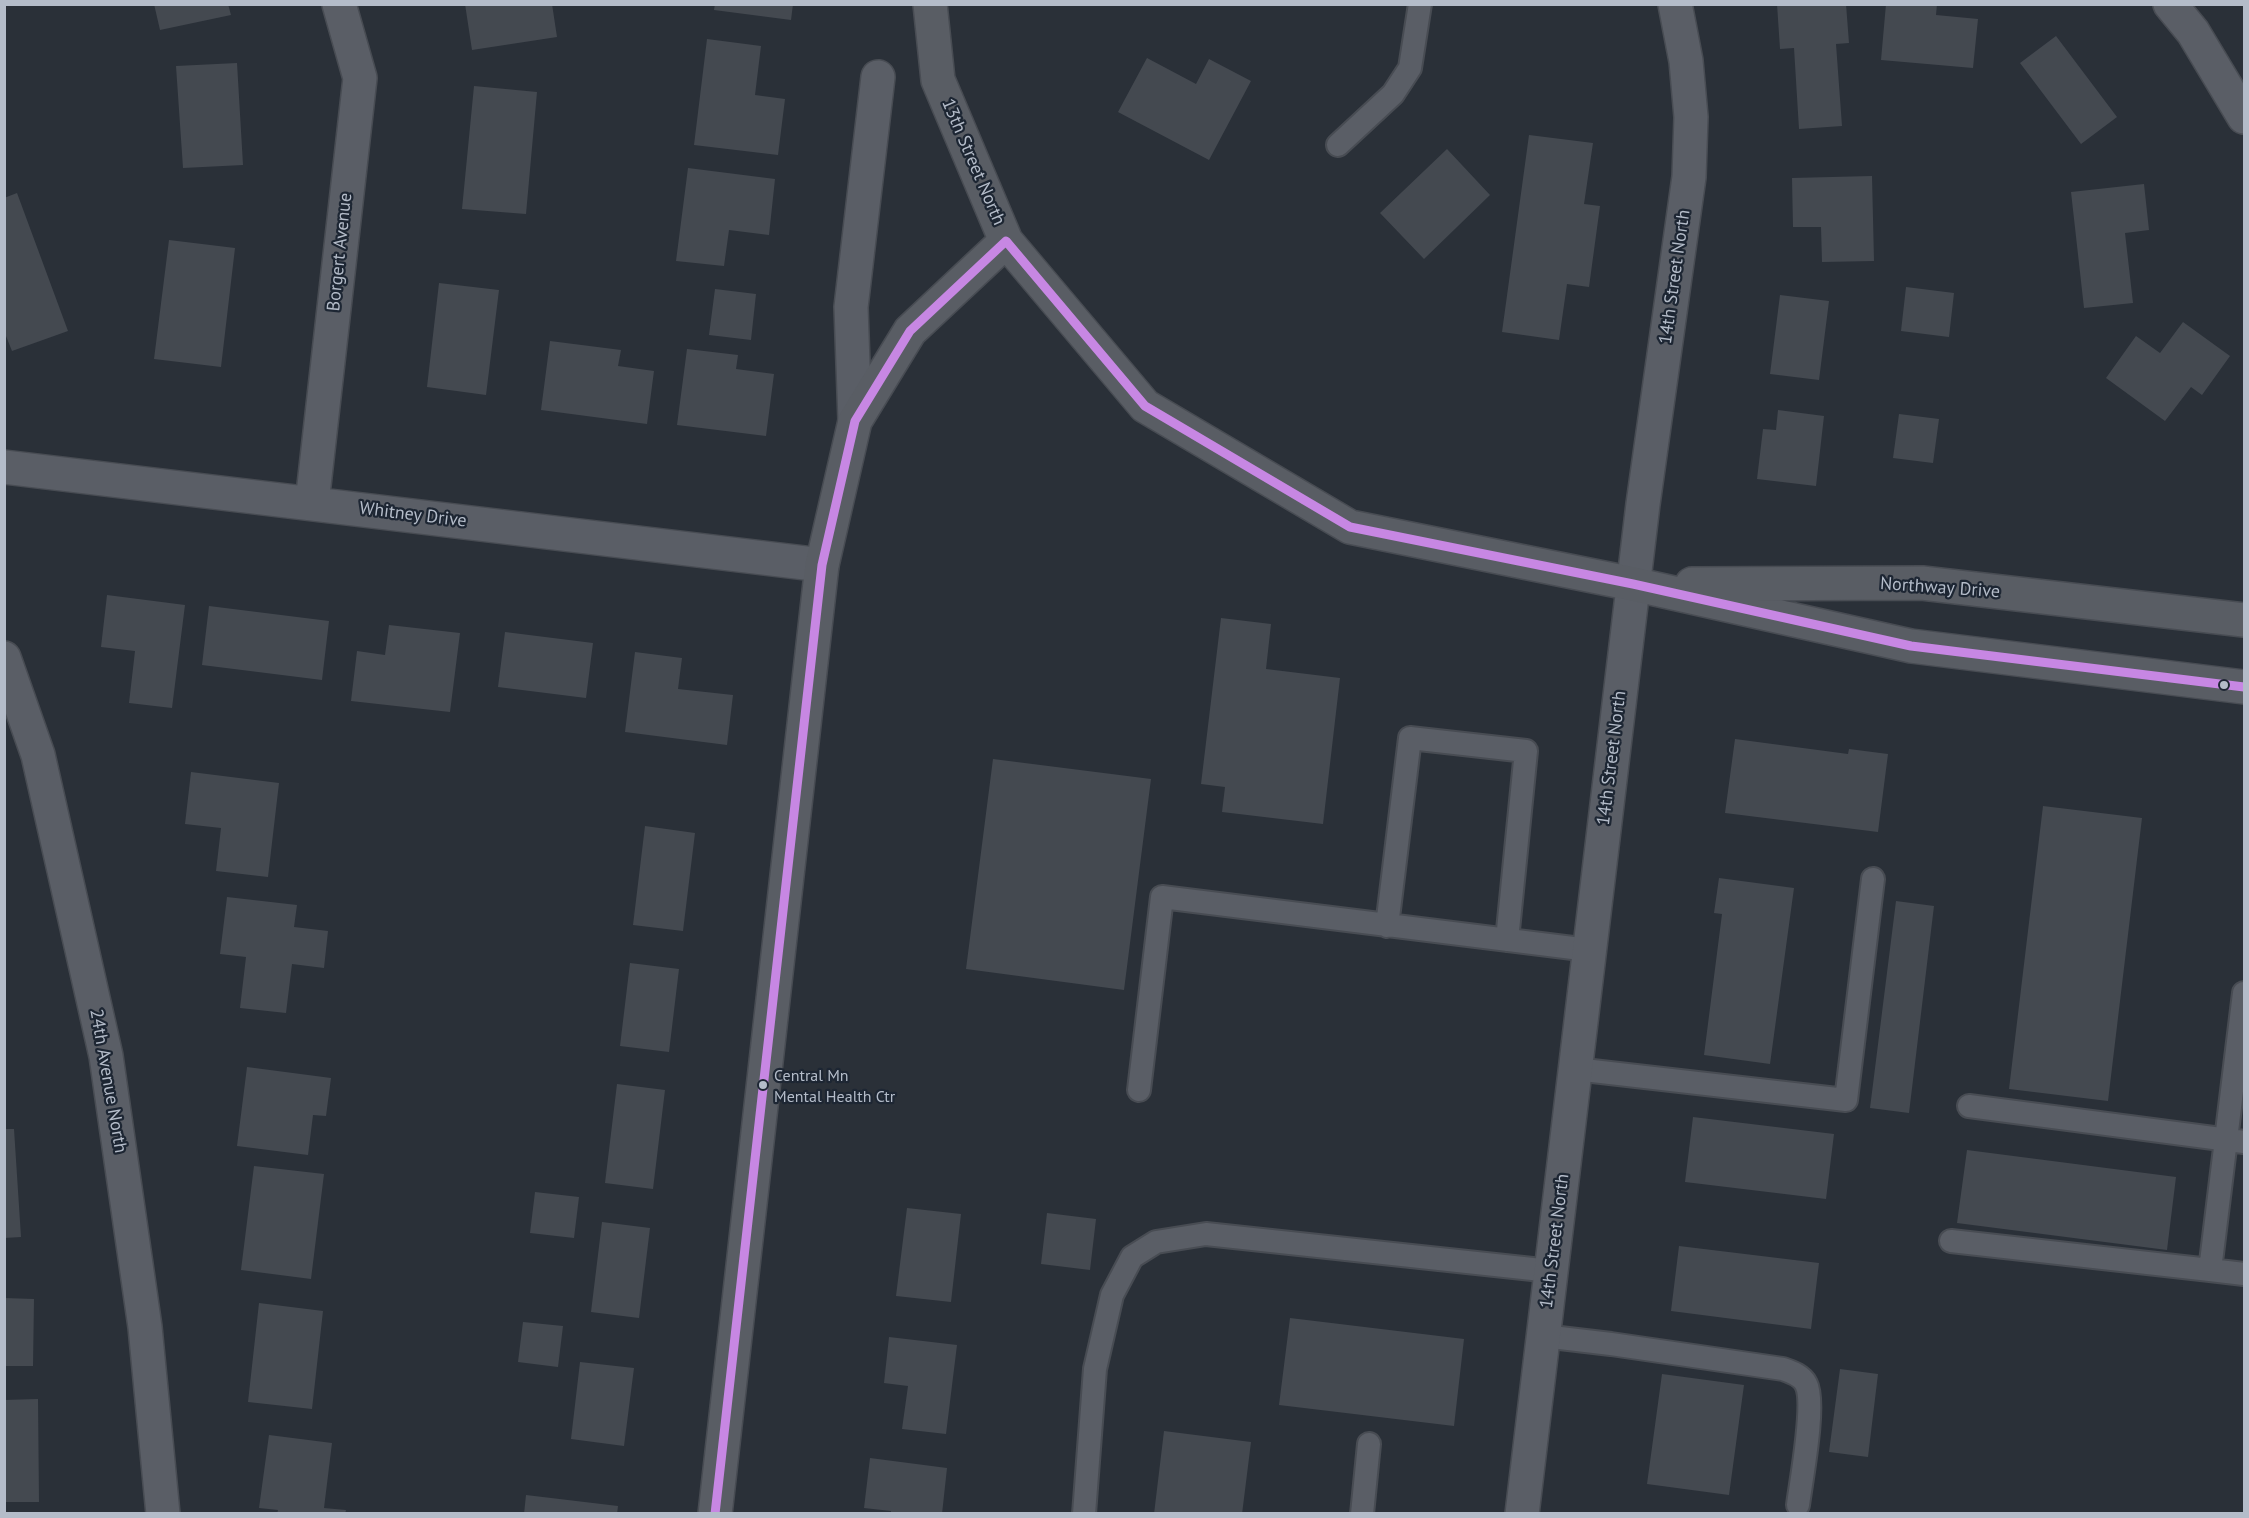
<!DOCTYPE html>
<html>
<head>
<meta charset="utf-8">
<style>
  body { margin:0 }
  #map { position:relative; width:2249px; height:1518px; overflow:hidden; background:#2a3038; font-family:"PT Sans",sans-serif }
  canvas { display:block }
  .frame { position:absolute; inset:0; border:6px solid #b4bcc9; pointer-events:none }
</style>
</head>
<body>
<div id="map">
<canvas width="2249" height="1518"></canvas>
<div class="frame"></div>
</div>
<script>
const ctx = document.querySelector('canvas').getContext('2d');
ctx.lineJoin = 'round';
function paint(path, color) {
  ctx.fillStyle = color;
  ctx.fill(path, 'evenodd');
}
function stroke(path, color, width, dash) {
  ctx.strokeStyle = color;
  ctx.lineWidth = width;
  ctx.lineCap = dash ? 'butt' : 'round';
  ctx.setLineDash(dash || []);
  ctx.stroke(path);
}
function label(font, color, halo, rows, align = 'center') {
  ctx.font = font + ' "PT Sans",sans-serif';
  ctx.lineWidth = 4.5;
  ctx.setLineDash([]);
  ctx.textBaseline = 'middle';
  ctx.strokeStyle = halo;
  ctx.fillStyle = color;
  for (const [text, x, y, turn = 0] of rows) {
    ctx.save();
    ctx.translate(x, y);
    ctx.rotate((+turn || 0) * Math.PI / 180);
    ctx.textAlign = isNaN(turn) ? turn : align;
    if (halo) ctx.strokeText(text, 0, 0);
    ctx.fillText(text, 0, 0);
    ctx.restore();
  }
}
paint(new Path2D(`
  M154,4H228L231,15L160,30Z
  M465,4H552L557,37L472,50Z
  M715,4H793L791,20L714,10Z
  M1777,4H1846L1849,43L1836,44L1842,126L1799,129L1794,48L1780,49Z
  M1886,4H1937L1936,15L1978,19L1973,68L1881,60Z
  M2056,36L2117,117L2081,144L2020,63Z
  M707,39L761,46L755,95L785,99L778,155L694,145Z
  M1147,58L1196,84L1209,59L1251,81L1209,160L1118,112Z
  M237,63L243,165L183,168L176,66Z
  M474,86L537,92L526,214L462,209Z
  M1529,135L1593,143L1584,204L1600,206L1589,287L1567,284L1559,340L1502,332Z
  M1447,149L1490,195L1424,259L1380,213Z
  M688,168L775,179L769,235L729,230L724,266L676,261Z
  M1872,176L1874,261L1822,262L1821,227H1793L1792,178Z
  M2144,184L2149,230L2125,233L2133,303L2084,308L2071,192Z
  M17,193L68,331L12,351L4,331V198Z
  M169,240L235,248L221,367L154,359Z
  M439,283L499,290L486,395L427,387Z
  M1906,287L1954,293L1949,337L1901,331Z
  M715,289L756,294L751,340L709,335Z
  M1780,295L1829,301L1819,380L1770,374Z
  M2183,322L2230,356L2202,395L2191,387L2165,421L2106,378L2136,336L2160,353Z
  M550,341L621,350L618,366L654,371L647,424L541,410Z
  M687,349L738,355L736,369L774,374L766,436L677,425Z
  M1778,410L1824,416L1816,486L1757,479L1763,429L1776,430Z
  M1899,414L1939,419L1933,463L1893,458Z
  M107,595L185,605L172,708L129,703L135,651L101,647Z
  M209,606L329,621L322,680L202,665Z
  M1221,618L1271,624L1266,669L1340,678L1323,824L1222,812L1225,787L1201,784Z
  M389,625L460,633L450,712L351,701L357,651L385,655Z
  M505,632L593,643L586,698L498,687Z
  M635,652L682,658L678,689L733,695L727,745L625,732Z
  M1735,739L1848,754L1849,749L1888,754L1878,832L1725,813Z
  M993,759L1151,779L1124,990L966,969Z
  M191,772L279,783L268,877L216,871L221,828L185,824Z
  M2043,806L2142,818L2108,1101L2009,1089Z
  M645,826L695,833L683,931L633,925Z
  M1719,878L1794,888L1770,1064L1704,1055L1722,914L1714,913Z
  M227,897L297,905L294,927L328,931L324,968L292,964L286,1013L240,1008L246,957L220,954Z
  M1896,901L1934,906L1909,1113L1870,1108Z
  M630,963L679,969L669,1052L620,1046Z
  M247,1067L331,1078L326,1116L313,1115L308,1155L237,1146Z
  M617,1084L665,1090L653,1189L605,1183Z
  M1693,1117L1834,1134L1826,1199L1685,1182Z
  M4,1129H14L21,1237L4,1238Z
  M1967,1150L2176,1177L2167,1250L1957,1223Z
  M254,1166L324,1174L311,1279L241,1270Z
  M535,1192L579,1197L574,1238L530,1233Z
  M907,1208L961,1214L951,1302L896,1296Z
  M1047,1213L1096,1219L1090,1270L1041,1264Z
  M602,1222L650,1228L639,1318L591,1312Z
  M1679,1246L1819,1263L1811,1329L1671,1311Z
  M4,1298L34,1299L33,1366H4Z
  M259,1303L323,1311L312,1409L248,1402Z
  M1290,1318L1464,1339L1454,1426L1279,1405Z
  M523,1322L563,1326L558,1367L518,1362Z
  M889,1337L957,1345L946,1434L902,1429L908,1386L884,1383Z
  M580,1362L634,1368L624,1446L571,1439Z
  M1840,1369L1878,1374L1868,1457L1829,1452Z
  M1662,1374L1744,1385L1729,1495L1647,1484Z
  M38,1399L39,1502H4V1400Z
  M1164,1431L1251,1442L1242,1514H1154Z
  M269,1435L332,1443L324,1508L346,1510L345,1514H277L278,1510L259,1508Z
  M870,1458L947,1468L942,1514H891V1511L864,1508Z
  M526,1495L618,1506L617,1514H524Z`), '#444950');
const lane = new Path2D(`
  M1338,145L1393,94L1410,68L1420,4
  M1387,926L1410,738L1526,751L1507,940
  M2244,993L2210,1270L2244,1274
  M1575,1069L1846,1100L1873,879
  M1139,1090L1162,897L1589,950
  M1969,1106L2244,1142
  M1951,1241L2210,1270
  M1543,1336L1611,1344L1783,1369C1792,1372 1802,1376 1806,1384C1816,1403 1801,1481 1798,1505
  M1084,1514L1095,1369L1112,1295L1132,1257L1156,1242L1206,1234L1551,1271
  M1362,1514L1369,1444`);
const street = new Path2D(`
  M2170,4L2193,32L2244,117
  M855,421L851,307L878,77
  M4,467L822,565
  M312,503L360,78L339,4
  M4,658L38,755L106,1056L145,1327L163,1514
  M1522,1514L1643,504L1689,177L1691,117L1686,61L1675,4`);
const secondary = new Path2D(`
  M930,4L938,80L1006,241L1145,406L1350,527L1633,584L1911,646L2244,687
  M1692,584L1922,583L2244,620
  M715,1514L822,565L855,421L910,331L1006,241`);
stroke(lane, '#484c53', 26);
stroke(street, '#484c53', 36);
stroke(secondary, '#484c53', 36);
stroke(lane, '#5a5e66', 22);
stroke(street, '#5a5e66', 33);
stroke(secondary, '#595d64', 33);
stroke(new Path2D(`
  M715,1514L822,565L855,421L910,331L1006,241L1145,406L1350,527L1633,584L1911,646L2244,687`), '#c787e3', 9);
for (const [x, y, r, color] of [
  [2224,685,5,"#b4bcc9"],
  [763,1085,5,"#b4bcc9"]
]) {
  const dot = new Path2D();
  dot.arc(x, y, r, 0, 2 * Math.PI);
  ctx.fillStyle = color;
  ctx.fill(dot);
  stroke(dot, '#1d2633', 2);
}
label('16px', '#b4bcc9', '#1d2633', [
  ["Central Mn",774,1076],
  ["Mental Health Ctr",774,1097]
], 'left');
label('18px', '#b4bcc9', '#1d2633', [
  ["13th Street North",973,162,67],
  ["Borgert Avenue",340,252,-84],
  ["14th Street North",1675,277,-82],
  ["Whitney Drive",413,515,7],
  ["Northway Drive",1940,588,4],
  ["14th Street North",1612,758,-83],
  ["24th Avenue North",108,1081,80],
  ["14th Street North",1555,1241,-83]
]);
</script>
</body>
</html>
